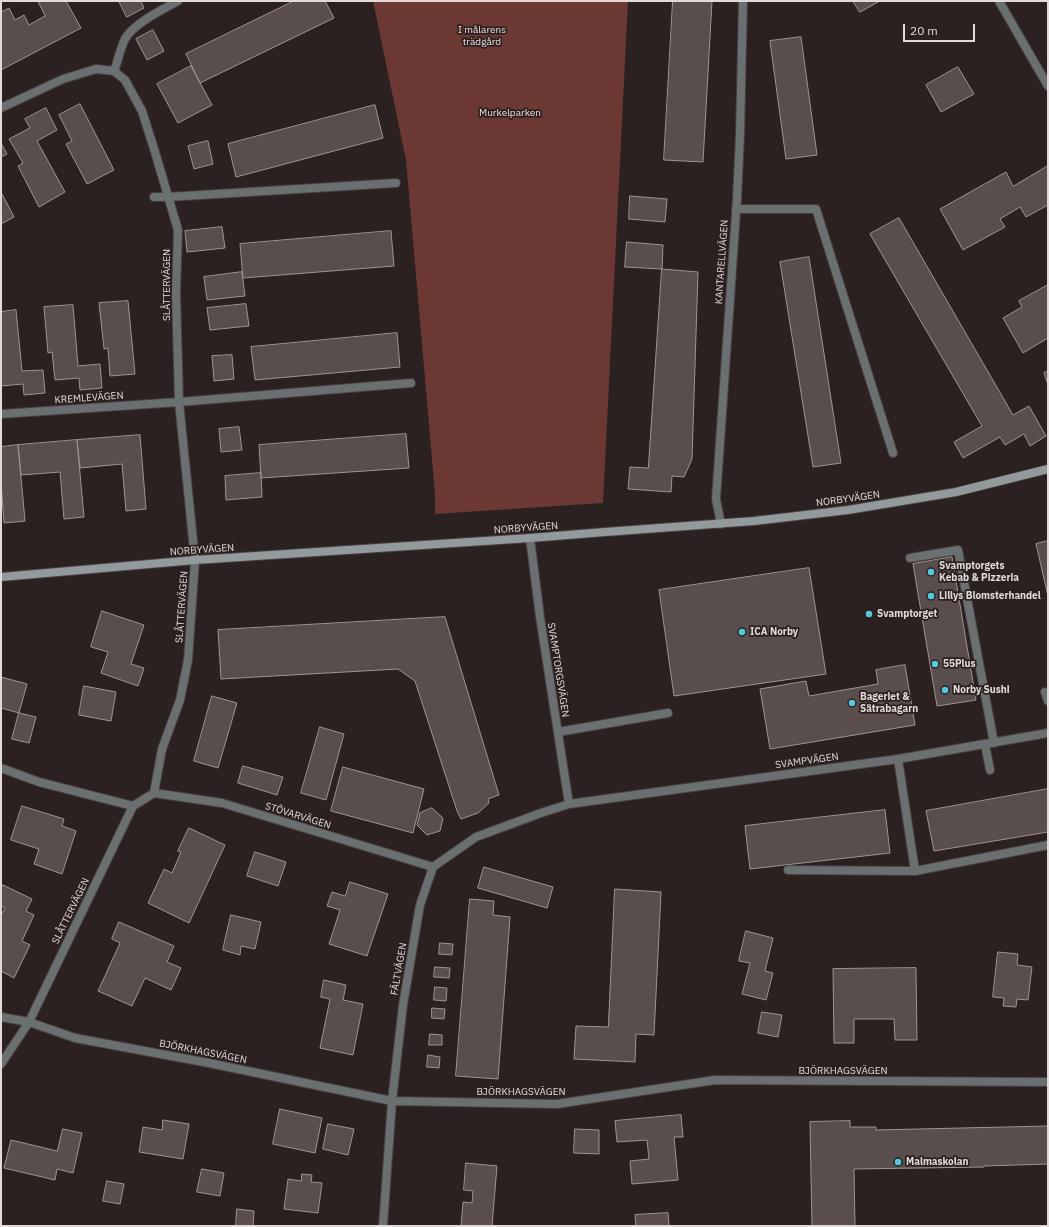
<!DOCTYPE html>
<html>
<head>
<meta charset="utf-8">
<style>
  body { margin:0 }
  #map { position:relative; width:1049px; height:1227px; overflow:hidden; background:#2b2120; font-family:"IBM Plex Sans",sans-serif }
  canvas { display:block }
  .frame { position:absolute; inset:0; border:2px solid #e1dad9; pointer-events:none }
  .scale { position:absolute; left:903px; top:24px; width:72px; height:18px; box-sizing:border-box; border:2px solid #e1dad9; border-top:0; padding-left:5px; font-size:12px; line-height:14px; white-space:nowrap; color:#e1dad9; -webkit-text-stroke:3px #2b2120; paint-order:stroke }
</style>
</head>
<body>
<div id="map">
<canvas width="1049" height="1227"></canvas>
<div class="frame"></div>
<div class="scale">20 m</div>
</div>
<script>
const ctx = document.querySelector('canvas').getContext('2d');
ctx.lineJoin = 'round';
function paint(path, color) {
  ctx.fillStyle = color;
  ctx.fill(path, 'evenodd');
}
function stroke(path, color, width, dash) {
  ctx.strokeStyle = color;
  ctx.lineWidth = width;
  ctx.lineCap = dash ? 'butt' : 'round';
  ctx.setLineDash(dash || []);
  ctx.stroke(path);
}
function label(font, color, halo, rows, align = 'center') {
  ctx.font = font + ' "IBM Plex Sans",sans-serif';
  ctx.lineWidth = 3.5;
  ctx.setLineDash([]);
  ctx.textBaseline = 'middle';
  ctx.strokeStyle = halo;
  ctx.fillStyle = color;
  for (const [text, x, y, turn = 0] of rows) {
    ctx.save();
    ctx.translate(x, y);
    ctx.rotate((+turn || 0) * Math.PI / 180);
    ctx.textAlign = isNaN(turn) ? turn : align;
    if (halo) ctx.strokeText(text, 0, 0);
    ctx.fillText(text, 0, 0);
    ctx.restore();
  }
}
paint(new Path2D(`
  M373,1H628L603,503L435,514V494L406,160Z`), '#6b3834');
const building = new Path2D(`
  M38,1H66L81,28L1,70V12L9,8L15,20L24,15L29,25L45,16Z
  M119,1H141L144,8L127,17Z
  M294,1H325L334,18L200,83L186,54Z
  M673,1H712L703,162L664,160Z
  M853,1H880L860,12Z
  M153,30L164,51L147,60L136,39Z
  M801,37L817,155L786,159L770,41Z
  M191,66L212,105L178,123L157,84Z
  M958,67L974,94L941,112L926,85Z
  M80,104L114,170L87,184L66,144L72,141L59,115Z
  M375,105L383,138L236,177L228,144Z
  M46,108L57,130L37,141L65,192L39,207L18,166L23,163L9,139L30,128L25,119Z
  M208,141L213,164L194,169L188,146Z
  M1,143L7,154L1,157Z
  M1048,166V205L1026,217L1020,207L1000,219L1005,227L963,250L940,209L1006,172L1013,186Z
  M1,192L14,217L1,224Z
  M630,196L667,199L665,222L629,219Z
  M899,218L1013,415L1029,406L1046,436L1030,446L1024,434L1005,445L1000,437L963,458L954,442L982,426L870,234Z
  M222,227L225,248L187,252L185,231Z
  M391,231L394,266L243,278L240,244Z
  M627,242L663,245L662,269L625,267Z
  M809,257L841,463L813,467L780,262Z
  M662,269L698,272L692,459L684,477L672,476L671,492L628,489L630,467L648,468Z
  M242,272L245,296L207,300L204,277Z
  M1048,285V338L1023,353L1003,318L1022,307L1019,301Z
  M128,301L135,374L110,376L108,348L104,349L99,303Z
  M246,304L249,326L210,330L207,308Z
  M73,305L78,366L100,364L102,388L80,390L79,378L55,380L52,352L48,353L44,307Z
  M16,310L22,371L43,370L45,393L24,395L23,384L1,386V312Z
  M397,333L400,367L255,380L251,347Z
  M232,355L234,379L214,381L212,356Z
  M1048,371V385L1044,373Z
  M239,427L242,450L221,452L219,429Z
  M406,434L409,468L261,478L259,445Z
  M140,435L146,509L126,511L122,464L80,468L77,440Z
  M77,440L84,517L64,519L60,472L21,475L18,445Z
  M18,445L25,521L4,523L1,482V447Z
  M261,473L262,497L226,500L225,476Z
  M1048,541V596L1036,544Z
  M952,557L976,700L937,706L913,564Z
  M809,568L826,674L674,696L659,590Z
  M102,611L144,625L131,664L144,668L138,686L101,673L108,652L91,647Z
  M445,617L499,795L488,799L489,803L478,813L461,819L457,811L415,681L398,669L221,679L218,630Z
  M905,665L915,725L770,749L760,689L806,681L809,696L878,684L876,670Z
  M1,677L27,684L19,713L1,708Z
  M84,686L116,692L111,721L79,715Z
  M212,696L237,703L218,768L194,761Z
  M19,713L36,717L29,743L12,739Z
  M320,727L344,734L326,800L301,793Z
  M243,766L283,777L277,795L238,783Z
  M343,767L424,789L413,833L331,811Z
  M1048,789V832L934,851L926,811Z
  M22,806L64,819L62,826L76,831L62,874L34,864L39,849L11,840Z
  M432,808L443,818L440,831L427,835L417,825L420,813Z
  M885,810L890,853L750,869L745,826Z
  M189,828L225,845L189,923L148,903L164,869L172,873L181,852L178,851Z
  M255,852L286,862L278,886L247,876Z
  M484,867L553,887L547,908L478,888Z
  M350,882L388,894L367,956L329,944L340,910L327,906L332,892L345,896Z
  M3,885L32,899L26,911L34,915L22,941L30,945L14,978L1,971V915L5,908L1,906V889Z
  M615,889L661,892L654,1035L636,1034L635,1062L574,1059L576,1026L608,1027Z
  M470,899L494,901L493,915L510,917L498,1079L456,1076Z
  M231,915L261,922L255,949L241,946L240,955L223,950Z
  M119,922L174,946L167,962L181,968L171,990L145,978L132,1006L98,991L120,943L112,939Z
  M746,931L773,938L765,971L773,973L766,1000L742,994L750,963L739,961Z
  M440,943L453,944L452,955L439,954Z
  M998,952L1018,954L1017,965L1032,967L1028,1000L1017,999L1016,1007L1003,1006L1004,998L993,997Z
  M435,967L450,968L449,978L434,977Z
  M916,968L917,1040H895L894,1019H854V1043H834L833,969Z
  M324,980L346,985L343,1000L363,1004L353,1055L320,1048L330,999L321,997Z
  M435,987L447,988L446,1001L434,1000Z
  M432,1008L445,1009L444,1019L432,1018Z
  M762,1012L782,1015L778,1037L758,1033Z
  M430,1034L442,1035V1045H429Z
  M428,1055L440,1057L439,1068L427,1067Z
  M280,1109L322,1118L315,1153L273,1144Z
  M681,1115L683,1137H674L678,1180L632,1184L630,1161L649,1159L647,1140L617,1142L615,1121Z
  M163,1120L189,1124L183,1159L139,1152L143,1127L162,1130Z
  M850,1121V1127H876V1130L1048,1126V1164L984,1166V1167L854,1169L855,1226H812L810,1122Z
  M328,1124L354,1129L348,1155L323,1149Z
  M63,1129L82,1133L73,1173L57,1169L55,1180L4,1168L11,1140L57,1151Z
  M575,1129L599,1130V1154L574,1153Z
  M466,1163L497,1166L492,1226H461L463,1202L472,1203L473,1191L464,1190Z
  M202,1169L224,1173L220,1196L197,1192Z
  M302,1174L312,1175L311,1182L322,1183L318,1213L284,1209L288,1179L301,1181Z
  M107,1181L124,1184L120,1204L103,1201Z
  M237,1209L254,1211L253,1226H236Z
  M668,1213L669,1226H636L635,1215Z`);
paint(building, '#594e4d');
stroke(building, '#a19493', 1);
const lane = new Path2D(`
  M114,71C118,61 120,49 125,39C133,24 163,9 178,1
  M154,197H168L396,183
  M736,209H816L893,453
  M179,402L411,383
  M910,558L958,550L994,743
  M1045,692L1048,701
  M985,744L990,770
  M898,759L915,871
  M788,870L915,871L1048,845`);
const street = new Path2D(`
  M999,1L1048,86
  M1,108L63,79L96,69L114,71L125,80L142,111L155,152L178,230L176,293L179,402L195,560L188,660L180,700L162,749L154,793L133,806L29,1022L1,1064
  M1,414L179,402
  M721,524L716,499L737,199L740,135L743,1
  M530,538L540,617L569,804
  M558,732L668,713
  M1,768L39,782L133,806
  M154,793L222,803L433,867
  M1,1017L29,1022L75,1038L209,1063L392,1101L557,1104L715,1080L1048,1082
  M383,1226L392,1101L403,1005L420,905L433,867L476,837L541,813L569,804L898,759L1048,733`);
const secondary = new Path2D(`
  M1,577L195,560L530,538L605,532L754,521L848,510L956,492L1048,469`);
stroke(lane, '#483f3e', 10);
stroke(street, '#483f3e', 10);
stroke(secondary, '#483f3e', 10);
stroke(lane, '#6a6f70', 8);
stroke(street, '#6a6f70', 8);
stroke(secondary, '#929a9c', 8);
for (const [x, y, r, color] of [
  [931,572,4,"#55cadf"],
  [931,596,4,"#55cadf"],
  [869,614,4,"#55cadf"],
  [742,632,4,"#55cadf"],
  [935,664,4,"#55cadf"],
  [945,690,4,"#55cadf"],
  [852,703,4,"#55cadf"],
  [898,1162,4,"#55cadf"]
]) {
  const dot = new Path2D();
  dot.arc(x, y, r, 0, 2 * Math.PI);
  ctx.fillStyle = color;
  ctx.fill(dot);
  stroke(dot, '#2b2120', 1.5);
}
label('10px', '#f2dddb', '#2b2120', [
  ["I målarens",482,30],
  ["trädgård",482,42],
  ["Murkelparken",510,113]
]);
label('10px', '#e1dad9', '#2b2120', [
  ["KANTARELLVÄGEN",722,262,-86],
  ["SLÅTTERVÄGEN",167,285,-90],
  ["KREMLEVÄGEN",89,398,-4],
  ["NORBYVÄGEN",848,499,-8],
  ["NORBYVÄGEN",526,528,-4],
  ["NORBYVÄGEN",202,550,-4],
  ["SLÅTTERVÄGEN",182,607,-86],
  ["SVAMPTORGSVÄGEN",558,670,81],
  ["SVAMPVÄGEN",807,761,-8],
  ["STÖVARVÄGEN",298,816,17],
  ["SLÅTTERVÄGEN",71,911,-64],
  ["FÄLTVÄGEN",399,969,-80],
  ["BJÖRKHAGSVÄGEN",203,1052,11],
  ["BJÖRKHAGSVÄGEN",843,1071],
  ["BJÖRKHAGSVÄGEN",521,1092]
]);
label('bold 10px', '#e1dad9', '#2b2120', [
  ["Svamptorgets",939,566],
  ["Kebab & Pizzeria",939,578],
  ["Lillys Blomsterhandel",939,596],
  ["Svamptorget",877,614],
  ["ICA Norby",750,632],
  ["55Plus",943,664],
  ["Norby Sushi",953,690],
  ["Bageriet &",860,697],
  ["Sätrabagarn",860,709],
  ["Malmaskolan",906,1162]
], 'left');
</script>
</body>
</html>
